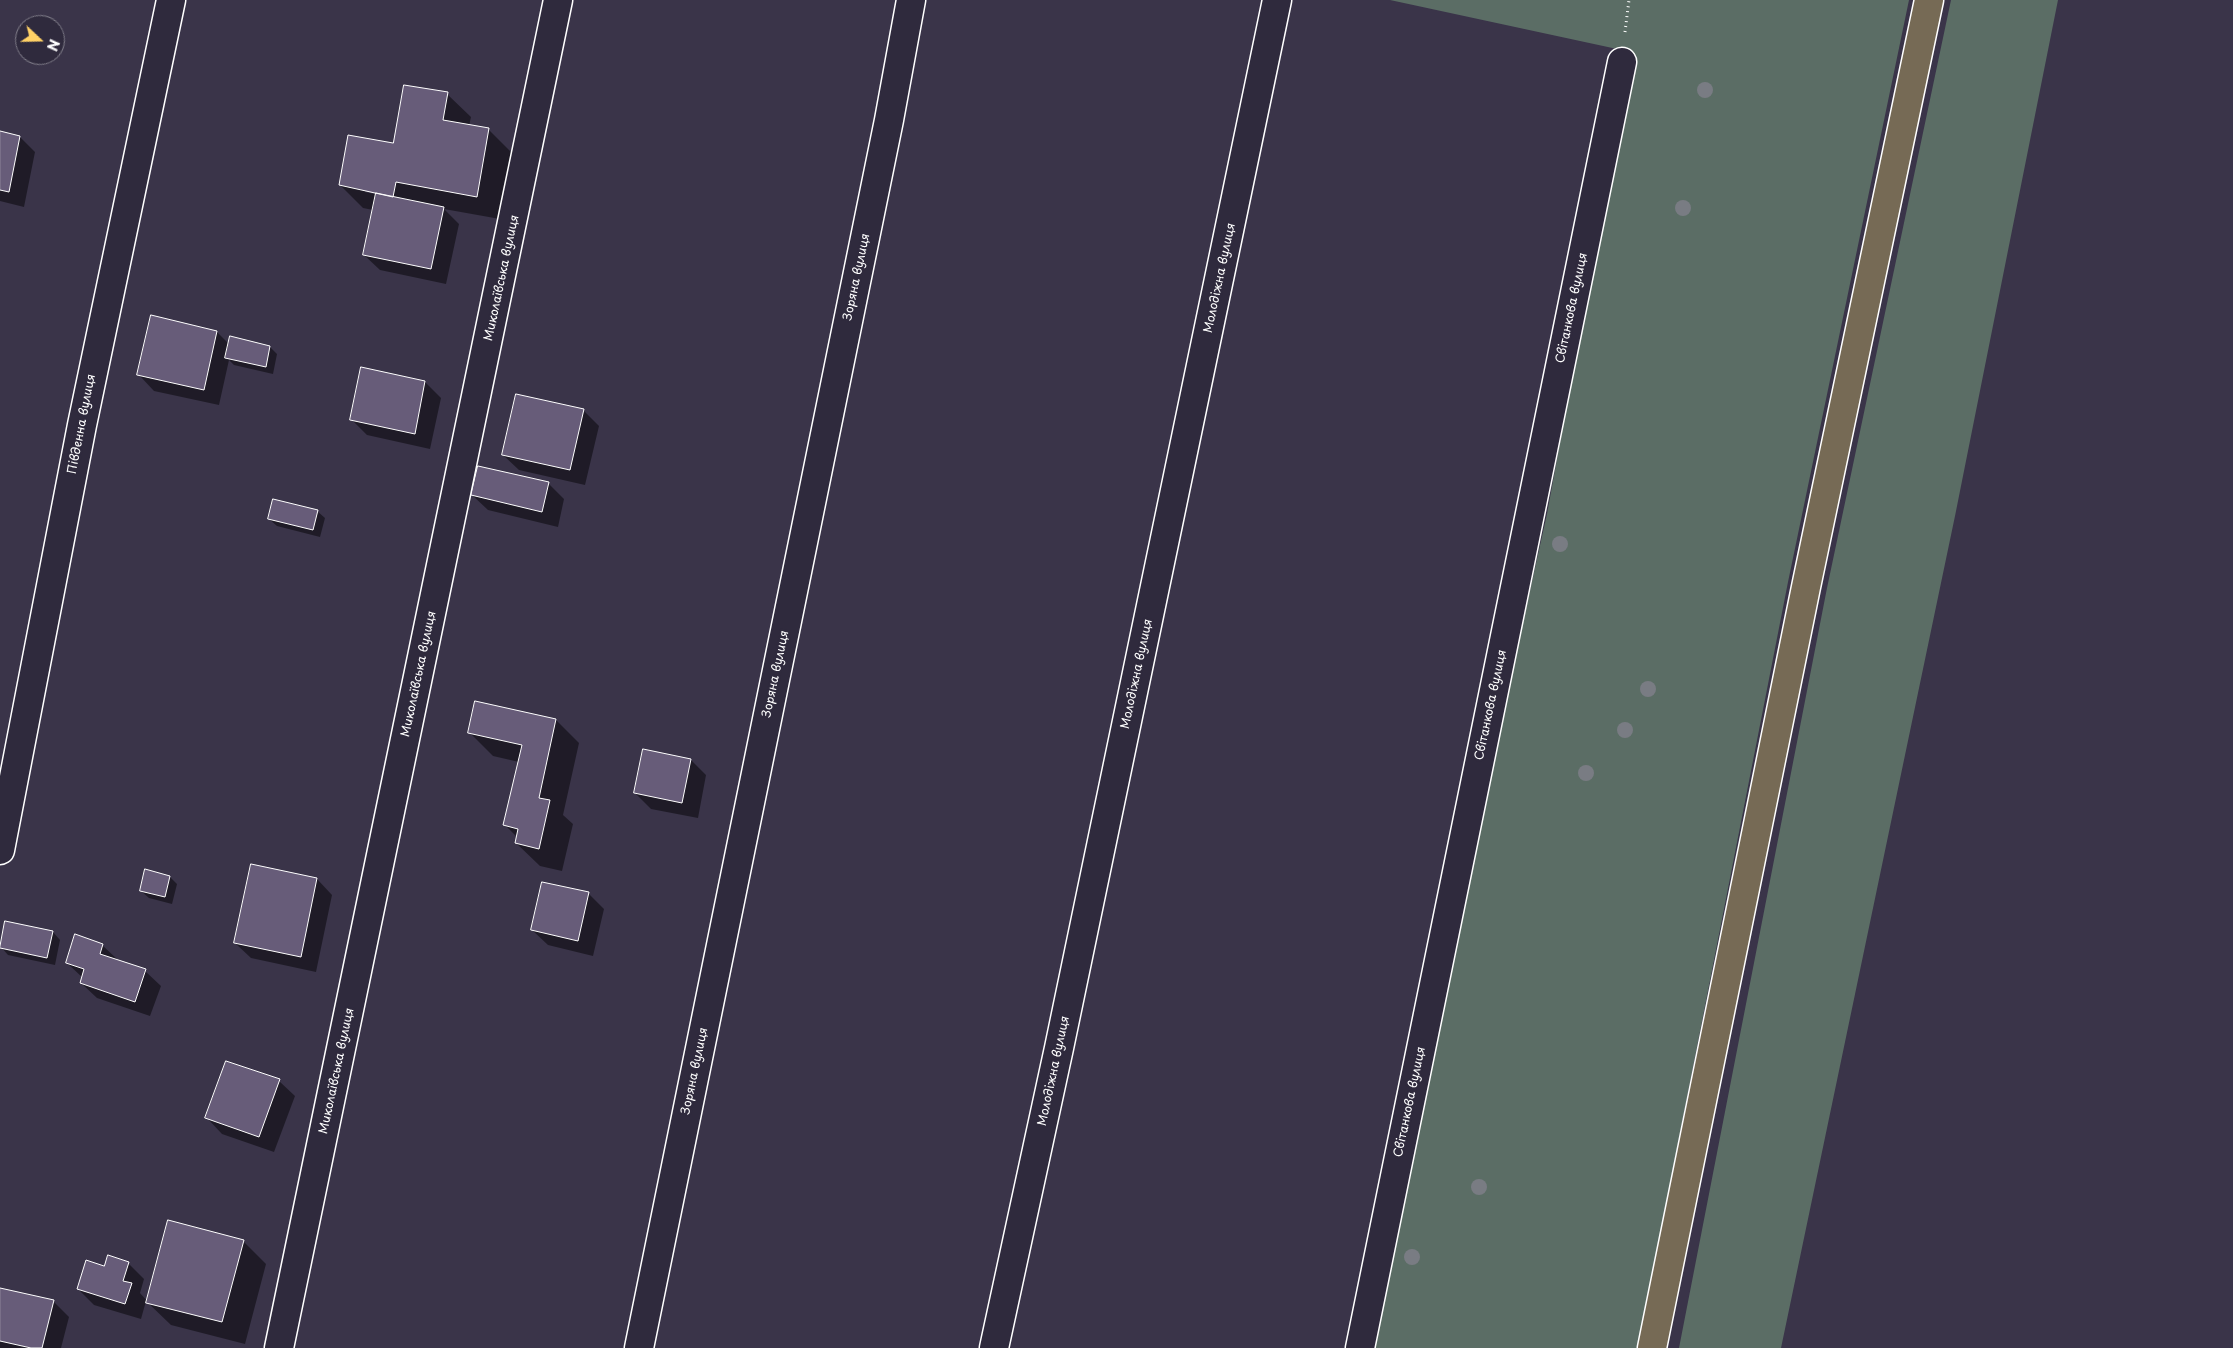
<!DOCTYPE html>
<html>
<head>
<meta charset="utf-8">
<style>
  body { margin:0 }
  #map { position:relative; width:2233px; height:1348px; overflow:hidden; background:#3a3449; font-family:"Playpen Sans",sans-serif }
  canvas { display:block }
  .north { position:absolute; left:15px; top:15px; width:50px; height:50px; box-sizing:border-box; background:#2f2a3d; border:1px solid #827f8b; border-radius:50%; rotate:111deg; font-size:14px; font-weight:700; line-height:20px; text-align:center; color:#fff }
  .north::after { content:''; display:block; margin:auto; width:18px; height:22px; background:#ffd166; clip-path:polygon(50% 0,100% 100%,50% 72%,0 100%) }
</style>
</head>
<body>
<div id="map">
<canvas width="2233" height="1348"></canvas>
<div class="north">N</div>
</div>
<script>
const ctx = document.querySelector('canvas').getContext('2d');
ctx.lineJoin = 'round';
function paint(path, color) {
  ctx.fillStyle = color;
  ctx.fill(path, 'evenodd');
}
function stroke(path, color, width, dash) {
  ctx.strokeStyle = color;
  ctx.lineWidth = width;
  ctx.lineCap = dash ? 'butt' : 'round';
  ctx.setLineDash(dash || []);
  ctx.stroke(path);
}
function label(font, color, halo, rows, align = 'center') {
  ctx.font = font + ' "Playpen Sans",sans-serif';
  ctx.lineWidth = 4.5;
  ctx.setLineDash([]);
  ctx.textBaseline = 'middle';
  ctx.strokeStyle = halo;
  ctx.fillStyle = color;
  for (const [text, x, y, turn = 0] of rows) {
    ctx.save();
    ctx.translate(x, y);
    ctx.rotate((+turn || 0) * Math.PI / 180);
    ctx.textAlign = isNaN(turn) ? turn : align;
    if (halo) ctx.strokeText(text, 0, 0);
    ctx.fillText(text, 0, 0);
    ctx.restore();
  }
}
paint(new Path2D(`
  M1390,0H1909L1788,582L1638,1348H1372L1464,888L1547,514L1631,52Z
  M1951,0H2058L1955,516L1781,1348H1679L1827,588Z`), '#5b6d65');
paint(new Path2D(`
  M447,94L471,117L469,126L488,129L512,153L500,219L444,209L459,224L446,284L380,270L364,255L373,210L363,208L340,185L394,145ZM365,190L380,193V195L365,192Z
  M0,133L20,137L35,152L24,207L0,201Z
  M217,332L230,345L270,347L277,354L273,374L234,365L229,360L219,405L154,391L139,375Z
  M362,369L425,382L441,398L430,449L367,435L352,420Z
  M583,410L599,426L585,485L519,470L503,455Z
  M479,467L549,484L564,499L558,527L488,510L472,495Z
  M317,511L325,518L320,537L277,526L269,519Z
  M556,720L579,743L563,815L573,824L562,871L540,866L516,843L517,837L505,825L519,762L493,756L470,733Z
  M691,760L706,775L698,818L651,809L635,793Z
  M170,877L177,884L172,904L149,898L141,891Z
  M317,879L332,895L316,972L251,958L235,943Z
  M589,894L604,909L593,956L548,945L532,930Z
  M53,932L60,940L55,965L8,955L1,947Z
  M102,945L118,960L145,971L161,986L150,1016L97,998L81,983L83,978L67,963Z
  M279,1081L295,1096L274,1152L222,1134L207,1118Z
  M243,1241L266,1264L245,1344L171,1325L146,1301L141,1319L94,1305L78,1289L105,1267L128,1263L144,1279L140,1293L148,1302Z
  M0,1289L53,1301L69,1317L61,1348H0Z`), '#0007');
const building = new Path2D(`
  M404,85L448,92L443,120L489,128L477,197L396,182L393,197L339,185L348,135L393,143Z
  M0,131L20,136L9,192L0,190Z
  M376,193L444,207L431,269L363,255Z
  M151,315L217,331L204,390L137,375Z
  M230,336L270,346L266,367L225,358Z
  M361,367L425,381L415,434L350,420Z
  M516,394L584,409L570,470L502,455Z
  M478,466L549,482L542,512L471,495Z
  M273,499L318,510L313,530L268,519Z
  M475,701L556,719L539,798L550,800L539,849L515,843L518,829L503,825L522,745L468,733Z
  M643,749L691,759L682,803L634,793Z
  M251,864L317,878L301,957L234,943Z
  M145,869L170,876L165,897L140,891Z
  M542,882L589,892L578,941L531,930Z
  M5,921L53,931L47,958L0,948Z
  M75,934L103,944L100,954L146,969L135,1002L80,983L84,969L66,963Z
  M226,1061L280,1079L259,1137L205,1118Z
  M168,1220L244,1240L222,1322L146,1303Z
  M108,1255L129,1262L123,1281L132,1283L125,1304L77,1289L86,1260L104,1266Z
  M0,1288L54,1300L42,1348H31L0,1341Z`);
paint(building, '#675c79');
stroke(building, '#fff', 1);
const minor = new Path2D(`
  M0,850L82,425L171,0
  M279,1348L558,0
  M639,1348L889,120L911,0
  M994,1348L1059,1048L1277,0
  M1360,1348L1622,62`);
const trunk = new Path2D(`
  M1652,1348L1806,587L1929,0`);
stroke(minor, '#fff', 31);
stroke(trunk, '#fff', 31);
stroke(new Path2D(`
  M1625,32L1629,0`), '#fff', 3, [1, 4]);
stroke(minor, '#2f2a3d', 28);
stroke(trunk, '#766a55', 28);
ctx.fillStyle = '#797c83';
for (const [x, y] of [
  [1705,90],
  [1683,208],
  [1560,544],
  [1648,689],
  [1625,730],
  [1586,773],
  [1479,1187],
  [1412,1257]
]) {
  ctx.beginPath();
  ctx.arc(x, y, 8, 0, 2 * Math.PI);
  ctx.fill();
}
label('12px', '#fff', '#2f2a3d', [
  ["Зоряна вулиця",857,277,-78],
  ["Миколаївська вулиця",502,278,-78],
  ["Молодіжна вулиця",1220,278,-78],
  ["Світанкова вулиця",1572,308,-78],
  ["Південна вулиця",82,424,-79],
  ["Миколаївська вулиця",419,674,-78],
  ["Зоряна вулиця",776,674,-78],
  ["Молодіжна вулиця",1137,674,-78],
  ["Світанкова вулиця",1491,705,-78],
  ["Миколаївська вулиця",337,1071,-78],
  ["Зоряна вулиця",695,1071,-78],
  ["Молодіжна вулиця",1054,1071,-78],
  ["Світанкова вулиця",1410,1102,-78]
]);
</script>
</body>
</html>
